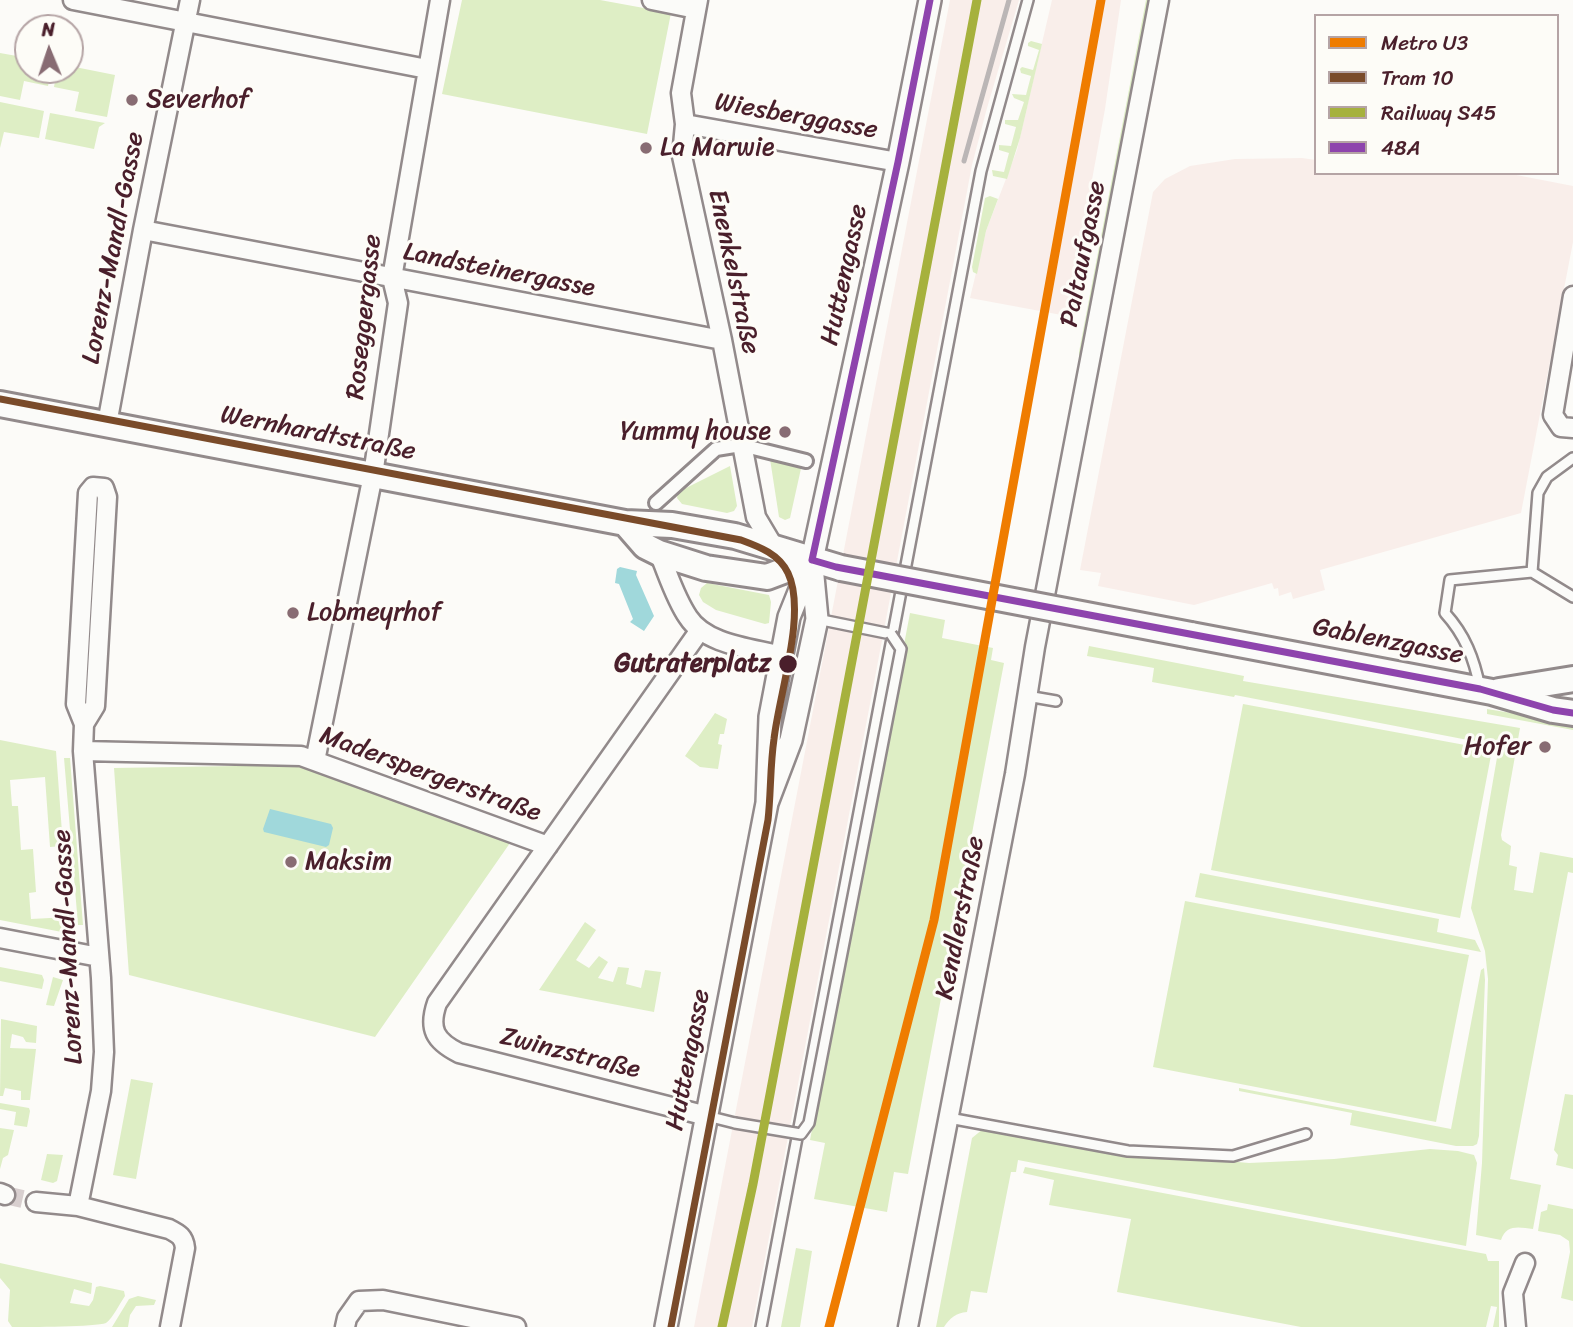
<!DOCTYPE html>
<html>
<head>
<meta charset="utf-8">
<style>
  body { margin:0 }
  #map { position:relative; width:1573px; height:1327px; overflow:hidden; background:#fcfbf8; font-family:Sriracha,sans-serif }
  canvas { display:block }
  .legend { position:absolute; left:1314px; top:14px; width:245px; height:161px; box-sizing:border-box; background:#fdfcf7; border:2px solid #b5a4a5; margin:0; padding:9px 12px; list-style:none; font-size:21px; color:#4a1f2b }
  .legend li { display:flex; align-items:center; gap:14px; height:35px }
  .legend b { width:35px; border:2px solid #b5a4a5 }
  .north { position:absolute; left:14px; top:14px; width:70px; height:70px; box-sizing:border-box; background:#fdfcf7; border:2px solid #b5a4a5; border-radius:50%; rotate:358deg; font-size:19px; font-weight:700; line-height:28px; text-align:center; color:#4a1f2b }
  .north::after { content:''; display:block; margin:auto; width:24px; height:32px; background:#886c73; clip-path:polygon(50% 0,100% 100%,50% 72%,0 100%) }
</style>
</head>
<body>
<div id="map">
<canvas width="1573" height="1327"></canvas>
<ul class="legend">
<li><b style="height:9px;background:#ef7c00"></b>Metro U3</li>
<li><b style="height:9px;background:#7a4b2a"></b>Tram 10</li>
<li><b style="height:9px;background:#a6b13d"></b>Railway S45</li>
<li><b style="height:9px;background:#8e44ad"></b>48A</li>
</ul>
<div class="north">N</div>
</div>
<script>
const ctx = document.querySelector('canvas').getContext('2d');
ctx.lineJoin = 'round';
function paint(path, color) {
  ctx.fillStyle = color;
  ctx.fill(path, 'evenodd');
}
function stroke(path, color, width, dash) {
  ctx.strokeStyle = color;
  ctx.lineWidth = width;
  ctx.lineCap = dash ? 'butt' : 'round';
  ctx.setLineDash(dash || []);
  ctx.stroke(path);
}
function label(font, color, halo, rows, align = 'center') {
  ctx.font = font + ' Sriracha,sans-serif';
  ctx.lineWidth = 6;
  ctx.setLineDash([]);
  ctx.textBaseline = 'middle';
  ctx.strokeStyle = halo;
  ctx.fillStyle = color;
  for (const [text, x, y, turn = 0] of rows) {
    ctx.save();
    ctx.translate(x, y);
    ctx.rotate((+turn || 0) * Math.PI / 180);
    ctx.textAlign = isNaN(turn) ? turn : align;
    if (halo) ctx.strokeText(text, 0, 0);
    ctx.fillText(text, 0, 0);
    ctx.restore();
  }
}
paint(new Path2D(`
  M950,0H1019L987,108L972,165L752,1327H694Z
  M1052,0H1121L1105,109L1067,316L970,298L986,231L1017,150Z
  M1302,158L1316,160V173H1506L1573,186V242L1521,513L1320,570L1325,590L1293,599L1291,592L1279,596L1278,588L1274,589L1272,583L1194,605L1098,586L1101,573L1080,570L1153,192L1165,179L1190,166L1235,159Z`), '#f9eeea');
paint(new Path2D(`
  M462,0H600L671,13L647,134L442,94Z
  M1146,0H1154L1079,370V352Z
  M1031,41L1042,44L1020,138L1007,179L993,176L992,170L1004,172L1009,153L999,150V145L1011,146L1016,127L1005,124V120H1018L1024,102L1014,98L1012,94L1026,95L1031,76L1021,73L1020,69L1022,67L1033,70L1039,50L1028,46V43Z
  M0,53L28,58V70H51L48,86L24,81L20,100L0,96Z
  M70,66L115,75L107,117L75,111L79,92L54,87L57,70H70Z
  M0,102L44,111L39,138L4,132L0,148Z
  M50,113L105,123L99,127L94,149L45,139Z
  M990,196L998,199L986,231L977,274L973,272L972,267L985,198Z
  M770,459L802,464L790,518L785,520L779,517Z
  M730,466L737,506L734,511L727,513L682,504L677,498L678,492Z
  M707,583L769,595L771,602L769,623L765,624L716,610L703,602L699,595L701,588Z
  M910,613L945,620L942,638L993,648L991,660L1004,663L908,1174L894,1172L887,1212L814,1199L825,1143L810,1140Z
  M1089,646L1244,676L1243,681L1520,728L1501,835L1502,840L1511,846L1509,865L1517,867L1514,890L1533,893L1540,852L1573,858V873L1568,872L1510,1179L1541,1185L1533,1229C1519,1227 1506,1224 1501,1240L1476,1235L1482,1163L1488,979L1485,951L1471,908L1499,746L1235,695L1234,697L1152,682L1154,668L1087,656Z
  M1243,704L1492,750L1460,918L1211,870Z
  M1487,709L1573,723V730L1487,714Z
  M715,713L727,719L724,734H720L718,744L722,745L718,769L700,767L685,756Z
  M0,740L56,751L63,846L50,847L45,777L10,780L12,806H18L21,850L33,849L36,892L29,893L31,919L69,917L67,933L0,920Z
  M64,758H70L83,925H78Z
  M297,765L510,843L375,1037L129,975L114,768Z
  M1200,873L1439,919L1437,932L1475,940L1481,952L1195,897Z
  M1185,901L1469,955L1436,1122L1153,1067Z
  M585,922L596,930L576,960L589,968L599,956L608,962L598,978L613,982L618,967L629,968L626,984L641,988L645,970L661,972L654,1012L539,990Z
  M0,967L42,975L44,980L42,989L0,981Z
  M1484,968L1485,980L1479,1136L1477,1144L1473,1146H1456L1350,1125L1352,1113L1239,1091V1088L1451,1129L1481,970Z
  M53,977L63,980L54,1006L46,1005Z
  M1,1019L37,1026L36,1043L26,1042L23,1037L12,1034L10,1048L36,1049L30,1100H21V1091L5,1088L3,1096H0Z
  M131,1079L153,1083L136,1179L113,1175Z
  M1565,1094L1573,1095V1169L1556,1165L1558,1155L1554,1150Z
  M0,1103L29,1108L30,1111L27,1127L14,1125L16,1112L0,1109Z
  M0,1128L14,1130L8,1155L3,1158L0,1169Z
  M983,1129L1114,1155H1160L1249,1163L1334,1159L1430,1149L1458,1151L1474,1155L1477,1163L1466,1246L1018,1160L1016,1172H1011L987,1293L971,1291L967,1312C956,1313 950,1318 944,1327H936L972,1138Z
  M47,1154L63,1155L57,1181L53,1183L41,1180Z
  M1025,1167L1486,1254L1488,1261H1499V1327H1493L1497,1307L1491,1306L1486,1327H1301L1117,1292L1131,1219L1049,1205L1054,1180L1023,1173Z
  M1548,1204L1573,1209V1301L1561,1298L1570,1252L1569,1241L1560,1235L1538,1231L1541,1212L1547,1210Z
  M796,1248L812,1251L800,1327H781Z
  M0,1263L92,1283L91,1294L74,1289L70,1303L89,1306L93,1300L96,1287L100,1286L124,1291L125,1296C120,1303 113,1318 106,1323C96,1327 29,1327 12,1327L8,1321L10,1290L0,1278Z
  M138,1296L156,1300L154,1305L136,1306L130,1315L128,1327H112L129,1299Z`), '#deeec5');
paint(new Path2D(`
  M620,567L637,571L636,575L654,616L644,631L630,622L633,619L619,584L615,583L617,569Z
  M270,809L331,824L333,828L329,845L326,847L264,832L263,829Z`), '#a0d8db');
stroke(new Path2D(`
  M5,1195L36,1202`), '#d8cfcf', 18, [18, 9]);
const service = new Path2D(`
  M1532,572L1538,493L1547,477L1573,458
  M817,619L891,634
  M1480,688C1474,658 1465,635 1445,613L1450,580L1532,572L1573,597
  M1027,696L1056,701
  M707,1116L735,1123
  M949,1118L1128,1151L1233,1156L1306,1134
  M761,1327L981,171L1028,0`);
const pedestrian = new Path2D(`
  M656,503L716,449L741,445L806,461`);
const minor = new Path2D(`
  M73,0L427,69
  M652,0L696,9
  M698,0L681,93L685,124L682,156L722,340L756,517L775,549
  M685,124L898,162
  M143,230L722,340
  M1573,296L1553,415L1561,427L1573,428
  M107,424L143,230L190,0
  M659,553C668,574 675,598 688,617C706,645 752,648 782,656
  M700,630L437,1003C428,1029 435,1041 459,1053L707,1116
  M83,751L301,756L548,846
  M315,761L373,475L398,303L392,278L440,0
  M0,938L99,957
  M0,1193L5,1195
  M36,1202L78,1206L169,1229C179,1234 184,1237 185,1248L170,1327
  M78,1206L101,1091L104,1052L101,978L83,751L84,724L76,704L88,493L93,487L104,488L107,497L95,706L84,724
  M345,1327L347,1318L359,1301L383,1300L516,1327
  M908,1327L1015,774L1035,647L1159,0
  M1516,1327L1513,1293L1525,1263`);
const tertiary = new Path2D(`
  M767,803L770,717L789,617L812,560L898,162L930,0
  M666,1327L767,803L791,740L817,619L812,566`);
const secondary = new Path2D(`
  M0,404L625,523L672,525L735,536L841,568
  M625,523L645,546L659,553L706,568L767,577L812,560
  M1191,635L1492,692L1553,710L1573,713
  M1499,691L1573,679`);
stroke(service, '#928a8b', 14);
stroke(pedestrian, '#928a8b', 18);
stroke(minor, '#928a8b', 23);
stroke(tertiary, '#928a8b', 26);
stroke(secondary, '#928a8b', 30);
stroke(service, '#fbfbf9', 9);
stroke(pedestrian, '#fbfbf9', 12);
stroke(minor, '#fbfbf9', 18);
stroke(tertiary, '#fbfbf9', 21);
stroke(secondary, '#fbfbf9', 24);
stroke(new Path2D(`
  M964,161L1009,0`), '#bbb6b6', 5);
const serviceBridge = new Path2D(`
  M735,1123L801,1134L809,1123L901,649L891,634`);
const secondaryBridge = new Path2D(`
  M841,568L1191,635`);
stroke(serviceBridge, '#928a8b', 14, []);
stroke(secondaryBridge, '#928a8b', 30, []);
stroke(serviceBridge, '#fbfbf9', 9);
stroke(secondaryBridge, '#fbfbf9', 24);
stroke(new Path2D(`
  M812,560L836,567L1480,689L1553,710L1573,713
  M812,560L898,162L930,0`), '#8e44ad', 7);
stroke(new Path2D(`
  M722,1327L753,1184L977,0`), '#a6b13d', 9);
stroke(new Path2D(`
  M0,399L741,540C760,547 779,554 788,573C807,613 779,694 774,739C770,766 771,793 768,820L671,1327`), '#7a4b2a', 7);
stroke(new Path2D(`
  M829,1327L934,920L1101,0`), '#ef7c00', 9);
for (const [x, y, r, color] of [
  [132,100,7,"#886c73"],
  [646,148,7,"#886c73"],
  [785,432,7,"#886c73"],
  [293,613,7,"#886c73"],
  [788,664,10,"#4a1f2b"],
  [1545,747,7,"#886c73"],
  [291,862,7,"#886c73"]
]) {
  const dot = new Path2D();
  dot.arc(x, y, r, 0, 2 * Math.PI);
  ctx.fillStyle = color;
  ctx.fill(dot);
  stroke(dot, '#fdfcf7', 2.5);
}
label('26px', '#4a1f2b', '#fdfcf7', [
  ["Severhof",146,100],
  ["La Marwie",660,148],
  ["Yummy house",771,432,"right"],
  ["Lobmeyrhof",307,613],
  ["Hofer",1531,747,"right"],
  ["Maksim",305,862]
], 'left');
label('26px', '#4a1f2b', '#fdfcf7', [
  ["Wiesberggasse",796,117,10],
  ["Lorenz-Mandl-Gasse",114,248,-79],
  ["Paltaufgasse",1084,254,-79],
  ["Landsteinergasse",499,271,11],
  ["Enenkelstraße",733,272,78],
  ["Huttengasse",845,275,-78],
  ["Roseggergasse",365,317,-84],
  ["Wernhardtstraße",318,434,11],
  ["Gablenzgasse",1388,642,11],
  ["Maderspergerstraße",430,775,20],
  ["Kendlerstraße",961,918,-79],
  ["Lorenz-Mandl-Gasse",69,947,-93],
  ["Zwinzstraße",570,1054,14],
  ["Huttengasse",689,1060,-79]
]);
label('bold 26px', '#4a1f2b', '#fdfcf7', [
  ["Gutraterplatz",771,664]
], 'right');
</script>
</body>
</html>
